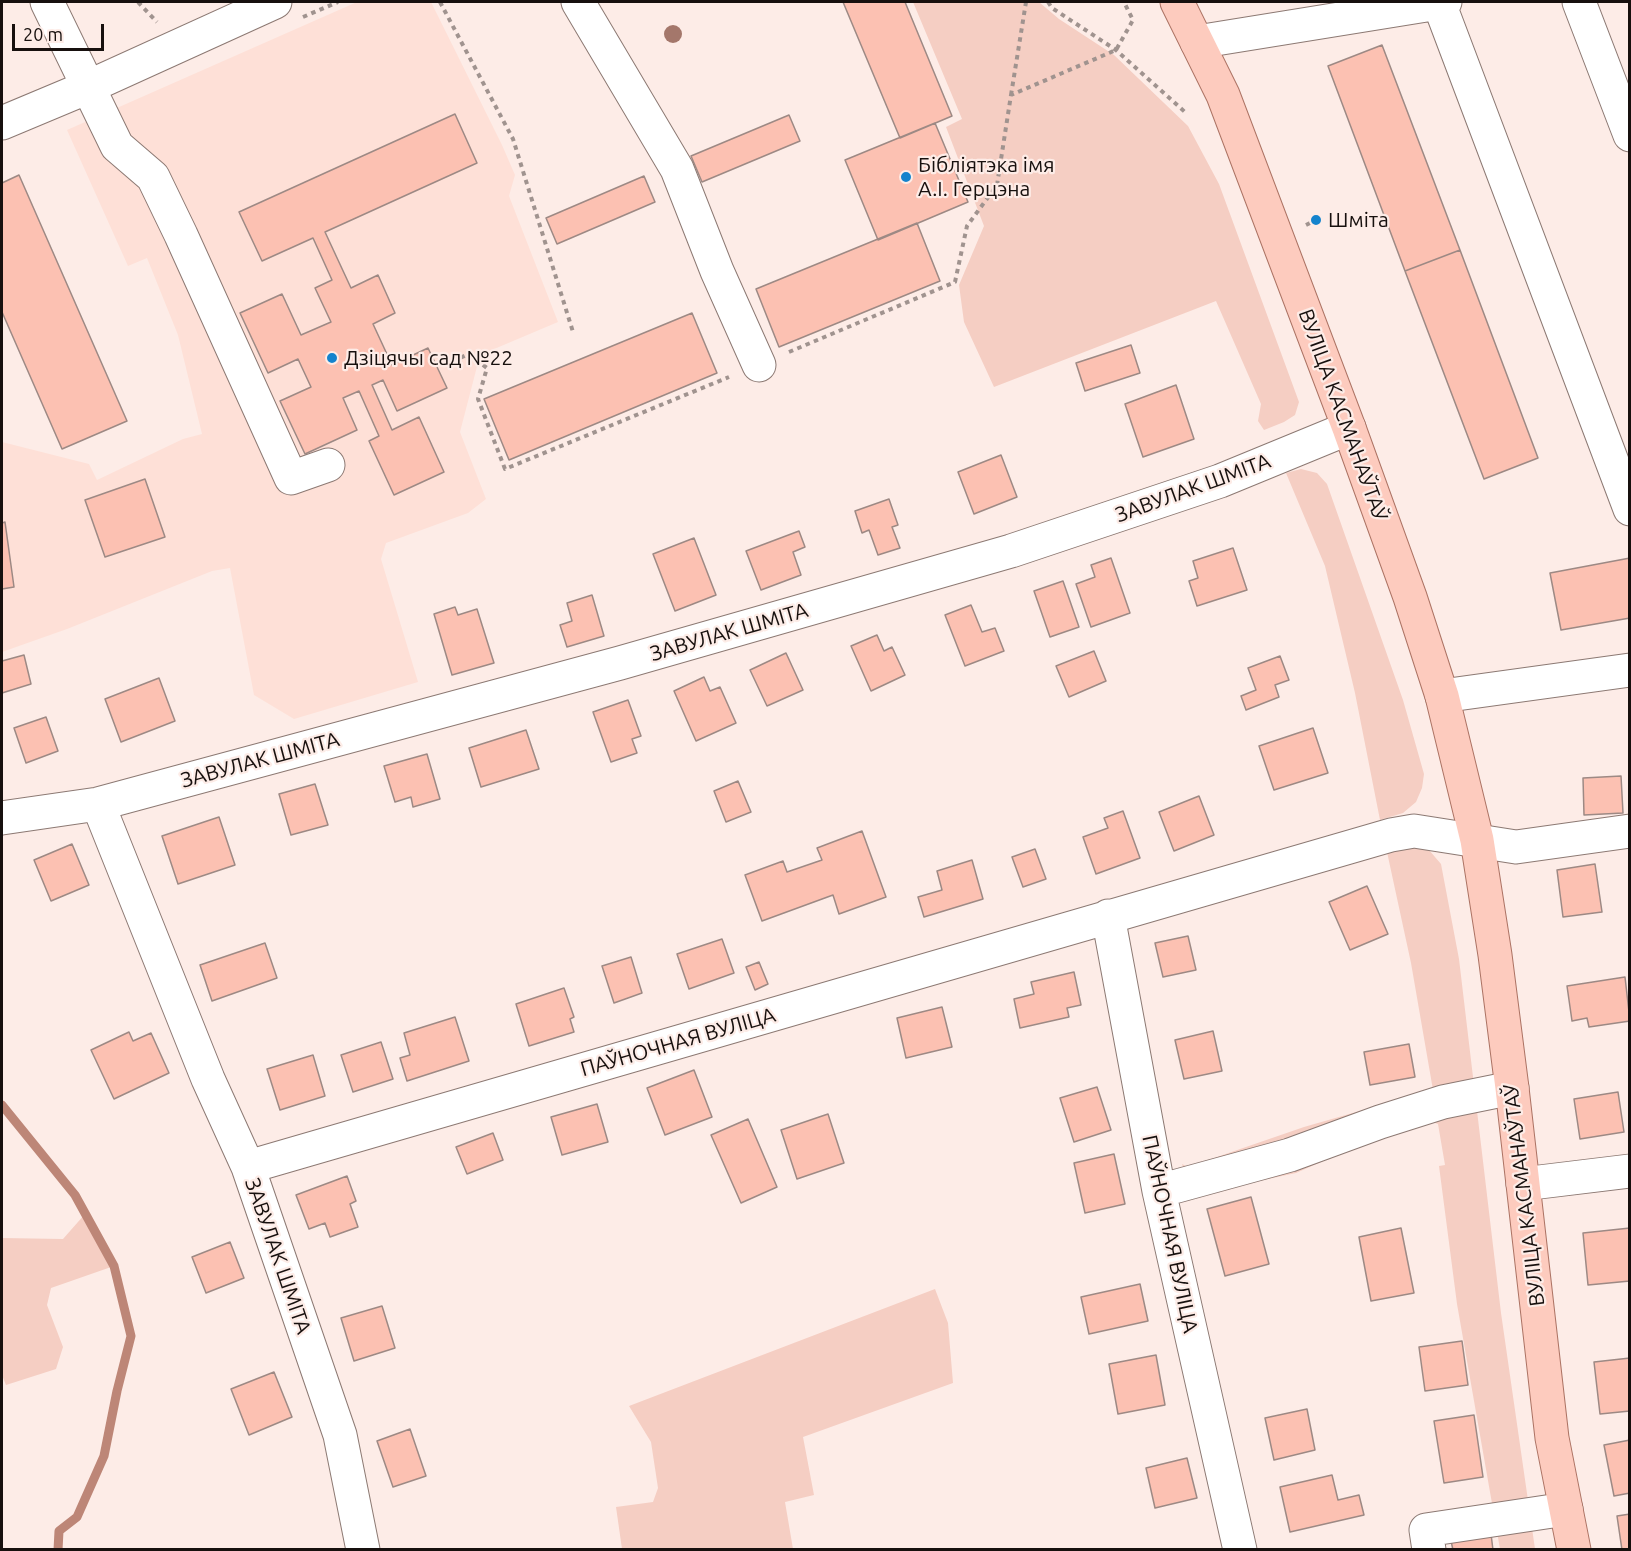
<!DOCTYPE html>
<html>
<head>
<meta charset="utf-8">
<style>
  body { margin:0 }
  #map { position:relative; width:1631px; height:1551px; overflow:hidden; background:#fdece7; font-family:Ubuntu,sans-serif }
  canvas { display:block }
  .frame { position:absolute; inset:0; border:3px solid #17100e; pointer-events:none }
  .scale { position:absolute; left:12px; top:24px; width:92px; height:27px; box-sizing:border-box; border:3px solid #17100e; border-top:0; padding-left:8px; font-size:18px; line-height:21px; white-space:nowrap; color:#17100e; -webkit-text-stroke:4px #fdece7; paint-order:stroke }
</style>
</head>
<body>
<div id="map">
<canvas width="1631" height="1551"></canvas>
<div class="frame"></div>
<div class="scale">20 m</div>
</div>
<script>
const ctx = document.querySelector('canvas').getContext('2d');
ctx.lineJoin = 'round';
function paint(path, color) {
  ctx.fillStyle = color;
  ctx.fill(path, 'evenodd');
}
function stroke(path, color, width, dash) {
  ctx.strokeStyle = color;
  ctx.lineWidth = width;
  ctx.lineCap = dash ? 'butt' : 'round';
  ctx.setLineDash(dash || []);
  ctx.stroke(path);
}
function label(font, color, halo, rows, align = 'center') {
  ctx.font = font + ' Ubuntu,sans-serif';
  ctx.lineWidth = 4.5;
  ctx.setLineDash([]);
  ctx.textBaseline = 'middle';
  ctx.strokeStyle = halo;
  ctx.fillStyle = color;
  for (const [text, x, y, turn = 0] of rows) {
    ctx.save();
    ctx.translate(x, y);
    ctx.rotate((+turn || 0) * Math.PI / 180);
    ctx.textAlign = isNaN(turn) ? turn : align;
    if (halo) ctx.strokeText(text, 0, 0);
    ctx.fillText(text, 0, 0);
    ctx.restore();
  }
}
paint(new Path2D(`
  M357,2H431L502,145L515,175L509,196L558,322L480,355L460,432L486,499L468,513L386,543L381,559L418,682L294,719L254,695L230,568L212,571L67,629L2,652V442L89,464L97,480L183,439L202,434L178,335L147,258L128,266L67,130Z`), '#fee0d7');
paint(new Path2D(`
  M913,2H1039L1059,19L1114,55L1188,126L1219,184L1299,402L1295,415L1284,422L1264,430L1258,421L1261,404L1216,301L994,387L964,322L959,285L984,226L946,127L962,119Z
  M1301,469L1317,473L1327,484L1403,700L1424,774L1422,788L1416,802L1403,813L1380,820L1355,693L1325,566L1286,473Z
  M1415,844L1429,850L1441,864L1459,959L1501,1313L1535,1549H1500L1457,1304L1439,1166L1445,1165L1438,1124L1430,1121L1382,1135L1296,1173L1193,1195L1182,1164L1188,1167L1304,1127L1433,1090L1411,963L1387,852Z
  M85,1214L114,1266L51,1288L47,1305L63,1347L56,1369L6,1385L2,1375V1238L63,1239Z
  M935,1289L948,1323L953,1383L803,1437L814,1495L785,1502L793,1549H622L616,1507L653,1502L658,1488L651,1442L629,1406Z`), '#f5cec3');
stroke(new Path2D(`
  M2,1105L75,1195L114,1266L131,1336L117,1391L104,1456L77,1517L59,1531L58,1550`), '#bd8677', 9);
const building = new Path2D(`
  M843,2H905L952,116L900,138Z
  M1382,45L1460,250L1405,271L1328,66Z
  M455,114L477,163L325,232L351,288L378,275L395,313L373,324L392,365L428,348L447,388L397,411L383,380L372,385L392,430L419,417L444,472L394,495L369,441L379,436L359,391L343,398L357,430L305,454L280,401L311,387L298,359L268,373L240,313L282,294L301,335L331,322L315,288L332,280L313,238L262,261L239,212Z
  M789,115L800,141L702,182L691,156Z
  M935,123L968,202L878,240L845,160Z
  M19,175L127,421L62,449L2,312V183Z
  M644,176L655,202L557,244L546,218Z
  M917,223L940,281L779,347L756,289Z
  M1460,250L1538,458L1484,479L1405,271Z
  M692,313L717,373L509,460L484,399Z
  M1131,345L1140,373L1085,391L1076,363Z
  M1176,385L1194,439L1143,457L1125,404Z
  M1001,455L1017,497L974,514L958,472Z
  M145,479L165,537L105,557L85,500Z
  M889,499L898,525L892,527L900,548L878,555L869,530L862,533L855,511Z
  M5,522L14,587L2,589V523Z
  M799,531L805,547L793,552L801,575L761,590L746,551Z
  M694,538L716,595L675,611L653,554Z
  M1233,548L1247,590L1197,606L1189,581L1198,578L1193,561Z
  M1111,558L1130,613L1091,627L1076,584L1095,577L1091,565Z
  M1630,558V618L1561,630L1550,573Z
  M1063,581L1079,627L1050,637L1034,591Z
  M592,595L604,636L567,647L560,625L572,621L567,603Z
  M971,605L982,632L995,628L1004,651L965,666L945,615Z
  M455,607L458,615L477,609L494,663L452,675L434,614Z
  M877,635L884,651L892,647L905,675L871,691L851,646Z
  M1094,651L1106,681L1069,697L1056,666Z
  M786,653L803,690L767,706L750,670Z
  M24,655L31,684L2,693V661Z
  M1280,656L1289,680L1275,685L1279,697L1246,710L1241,696L1256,690L1248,668Z
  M704,677L710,691L720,687L736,723L696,741L674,691Z
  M159,678L175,721L121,742L105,699Z
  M628,700L641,736L632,739L637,753L611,762L593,712Z
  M46,717L58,751L26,763L14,728Z
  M1313,728L1328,773L1274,790L1259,746Z
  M526,730L539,769L481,787L469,748Z
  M427,754L440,799L413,807L411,797L395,802L384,766Z
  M1621,776L1623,813L1584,815L1583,778Z
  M738,781L751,812L726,822L714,791Z
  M315,784L328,825L291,835L279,794Z
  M1199,796L1214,835L1174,851L1159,812Z
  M1123,811L1140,858L1096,874L1083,837L1108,828L1104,818Z
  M219,817L235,865L178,884L162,836Z
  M862,831L886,897L839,914L833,895L762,921L745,875L783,861L787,872L822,860L817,848Z
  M72,844L89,885L51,901L34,860Z
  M1035,849L1046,879L1023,887L1012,857Z
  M972,860L983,899L924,917L918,897L942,890L937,871Z
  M1595,864L1602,912L1563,917L1557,870Z
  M1367,886L1388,934L1350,950L1329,902Z
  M1188,936L1196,970L1163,977L1155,943Z
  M722,939L734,973L689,989L677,954Z
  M265,943L277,978L212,1001L200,965Z
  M631,957L642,993L614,1003L602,966Z
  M759,962L768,984L755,990L746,967Z
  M1074,972L1081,1005L1067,1008L1069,1017L1020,1028L1014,999L1034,994L1031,982Z
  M1625,977L1630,1021L1589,1027L1587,1018L1572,1021L1567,986Z
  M564,988L574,1017L570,1019L574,1032L529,1046L516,1004Z
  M942,1007L952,1047L906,1058L897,1018Z
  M455,1017L469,1061L407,1081L400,1058L410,1055L404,1033Z
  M1213,1031L1222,1071L1184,1079L1175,1040Z
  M129,1032L133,1041L151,1033L169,1073L114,1099L91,1050Z
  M381,1042L393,1079L353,1092L341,1055Z
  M1409,1044L1415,1077L1370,1085L1364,1052Z
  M313,1055L325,1096L280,1110L267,1069Z
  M694,1070L712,1117L665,1135L647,1088Z
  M1097,1087L1111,1130L1074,1142L1060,1098Z
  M1618,1092L1624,1132L1580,1139L1574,1099Z
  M597,1104L608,1142L562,1155L551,1117Z
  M828,1114L844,1163L797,1179L781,1130Z
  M748,1119L777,1187L741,1203L711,1135Z
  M493,1133L503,1160L467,1174L456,1147Z
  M1114,1154L1125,1204L1085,1213L1074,1163Z
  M347,1176L356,1201L350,1204L358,1227L330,1237L325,1223L309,1229L296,1195Z
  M1251,1197L1269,1264L1225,1276L1207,1209Z
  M1401,1228L1414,1293L1371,1301L1359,1237Z
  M1630,1228V1281L1588,1285L1583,1233Z
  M230,1242L244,1278L206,1293L192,1257Z
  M1140,1284L1148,1321L1089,1334L1081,1297Z
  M382,1306L395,1348L354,1361L341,1318Z
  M1462,1341L1468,1385L1425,1391L1419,1347Z
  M1156,1355L1165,1405L1118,1414L1109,1364Z
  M1630,1358V1411L1600,1414L1594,1362Z
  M274,1372L292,1417L249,1435L231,1389Z
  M1307,1409L1315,1450L1274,1460L1265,1418Z
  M1474,1415L1483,1477L1444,1483L1434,1421Z
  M410,1429L426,1476L393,1487L377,1441Z
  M1630,1440V1493L1614,1496L1604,1445Z
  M1187,1458L1197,1498L1155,1508L1146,1468Z
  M1332,1475L1338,1500L1359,1495L1364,1515L1290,1532L1280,1487Z
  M1630,1514V1550H1622L1617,1516Z
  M1491,1534L1493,1550H1453L1451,1541Z`);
paint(building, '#fcc1b2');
stroke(building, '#9d8984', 1.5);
const minor = new Path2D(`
  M47,2L117,146L153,177L181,235L291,478L328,465
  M578,2L677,169L717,271L759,365
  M1579,2L1630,135
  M1439,3L1630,509
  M1197,42L1445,2
  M2,123L88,87L275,2
  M1442,696L1630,670
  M98,804L208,1079L248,1167L340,1435L363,1550
  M2,818L98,804L620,663L1011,551L1220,481L1349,428
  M1108,916L1159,1191L1240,1550
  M248,1167L1391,835L1414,831L1516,847L1630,831
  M1523,1184L1630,1171
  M1159,1191L1290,1155L1380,1122L1443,1102L1512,1088
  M1429,1550L1426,1530L1566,1509`);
const major = new Path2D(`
  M1177,2L1223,95L1349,428L1410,597L1442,696L1477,840L1495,955L1512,1088L1552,1438L1574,1550`);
stroke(minor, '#8c7973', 35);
stroke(major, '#ac7364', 35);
stroke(new Path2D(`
  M138,2L157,22
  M440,2L513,139L573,332
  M1048,2L1052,8L1116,50L1186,113
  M303,17L338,2
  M1011,95L1026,2
  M1306,225L1316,220
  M789,352L955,282L967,226L997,185L1011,95L1116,50L1133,20L1124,2
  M444,365L469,354L487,368L478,399L505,469L729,377`), '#a0938f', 4, [4.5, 4.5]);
stroke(minor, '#fff', 33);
stroke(major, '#fdcbbe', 33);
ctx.fillStyle = '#a4776b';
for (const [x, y] of [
  [673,34]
]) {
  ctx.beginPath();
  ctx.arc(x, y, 9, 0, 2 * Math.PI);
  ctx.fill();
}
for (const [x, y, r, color] of [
  [906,177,6,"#1483cd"],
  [1316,220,6,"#1483cd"],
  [332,358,6,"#1483cd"]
]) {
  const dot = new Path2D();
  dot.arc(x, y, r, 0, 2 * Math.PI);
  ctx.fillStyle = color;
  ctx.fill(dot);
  stroke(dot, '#fdece7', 2);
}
label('21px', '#17100e', '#fdece7', [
  ["Бібліятэка імя",918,165],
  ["А.І. Герцэна",918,189],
  ["Шміта",1328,220],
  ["Дзіцячы сад №22",344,358]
], 'left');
label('21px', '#17100e', '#fdece7', [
  ["ВУЛІЦА КАСМАНАЎТАЎ",1343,415,70],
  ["ЗАВУЛАК ШМІТА",1193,488,-20],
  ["ЗАВУЛАК ШМІТА",729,632,-16],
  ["ЗАВУЛАК ШМІТА",260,760,-15],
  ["ПАЎНОЧНАЯ ВУЛІЦА",678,1042,-16],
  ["ВУЛІЦА КАСМАНАЎТАЎ",1524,1195,-97],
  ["ПАЎНОЧНАЯ ВУЛІЦА",1170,1234,78],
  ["ЗАВУЛАК ШМІТА",278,1256,71]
]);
</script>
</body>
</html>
